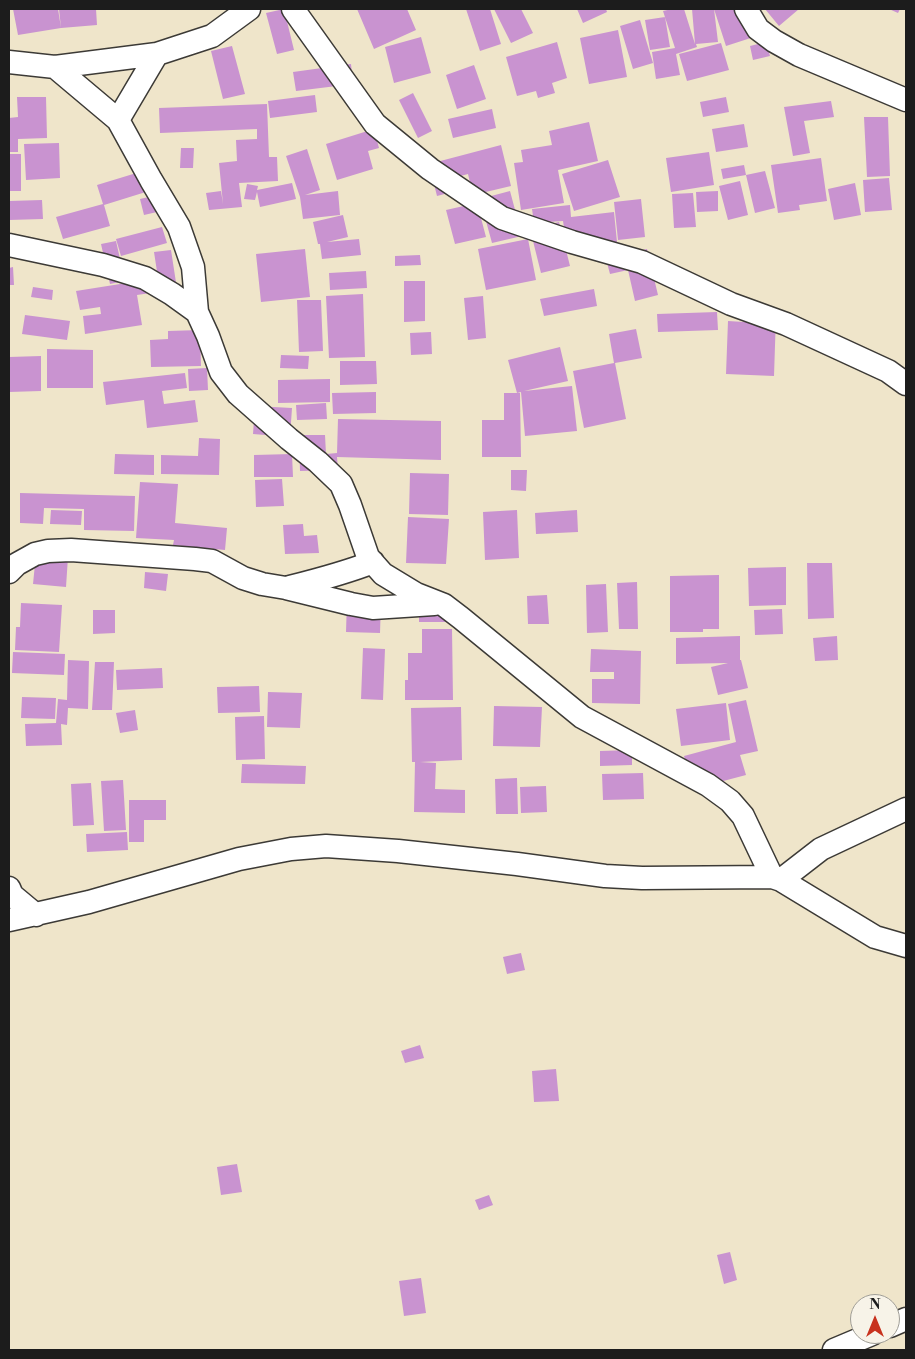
<!DOCTYPE html>
<html>
<head>
<meta charset="utf-8">
<style>
  body { margin:0 }
  #map { position:relative; width:915px; height:1359px; overflow:hidden; background:#efe5ca; font-family:"Libre Bodoni",serif }
  canvas { display:block }
  .frame { position:absolute; inset:0; border:10px solid #1c1c1c; pointer-events:none }
  .north { position:absolute; left:850px; top:1294px; width:50px; height:50px; box-sizing:border-box; background:#f7f3e8; border:1px solid #9f9d96; border-radius:50%; rotate:0deg; font-size:14px; font-weight:700; line-height:20px; text-align:center; color:#1c1c1c }
  .north::after { content:''; display:block; margin:auto; width:18px; height:22px; background:#c8321e; clip-path:polygon(50% 0,100% 100%,50% 72%,0 100%) }
</style>
</head>
<body>
<div id="map">
<canvas width="915" height="1359"></canvas>
<div class="frame"></div>
<div class="north">N</div>
</div>
<script>
const ctx = document.querySelector('canvas').getContext('2d');
ctx.lineJoin = 'round';
function paint(path, color) {
  ctx.fillStyle = color;
  ctx.fill(path, 'evenodd');
}
function stroke(path, color, width, dash) {
  ctx.strokeStyle = color;
  ctx.lineWidth = width;
  ctx.lineCap = dash ? 'butt' : 'round';
  ctx.setLineDash(dash || []);
  ctx.stroke(path);
}
paint(new Path2D(`
  M13,9H58L61,28L18,35Z
  M59,9H96L97,25L61,28Z
  M284,9L294,50L277,54L266,13Z
  M357,9H407L416,30L374,49Z
  M466,9H490L501,44L480,51Z
  M494,9H521L533,33L511,43Z
  M577,9H606L607,12L583,23Z
  M672,9H684L695,44L692,9H714L718,42L696,44L697,47L676,54L680,75L656,79L652,52L675,48L663,11Z
  M714,9H737L760,35L726,46Z
  M765,9H799L779,26Z
  M889,9H900L898,13Z
  M665,17L670,47L650,50L645,20Z
  M640,20L653,63L633,69L620,26Z
  M618,30L627,77L589,84L580,38Z
  M421,37L431,73L394,83L385,47Z
  M557,42L567,78L552,83L555,93L538,98L536,91L517,96L506,57Z
  M766,42L770,56L753,60L750,46Z
  M721,43L729,70L687,81L679,54Z
  M232,46L245,94L223,99L211,51Z
  M351,64L353,84L296,91L293,72Z
  M474,65L486,99L457,109L446,75Z
  M413,93L432,131L418,138L399,100Z
  M315,95L317,112L270,118L268,101Z
  M17,97H46L47,138L18,139V152H9V118L18,117Z
  M726,97L729,112L703,117L700,102Z
  M831,101L834,117L804,121L810,153L793,156L784,107Z
  M267,104L269,157H277L278,181L239,183L242,207L209,210L206,193L221,191L223,204L219,163L237,161L236,140L257,139V129L160,133L159,108Z
  M492,109L496,128L453,138L448,119Z
  M864,117H888L890,176L867,177Z
  M589,122L598,161L558,170L564,203L521,210L514,163L523,162L521,150L552,145L549,131Z
  M744,124L748,147L716,152L712,129Z
  M374,129L379,148L368,151L373,169L337,180L326,144Z
  M59,143L60,178L26,180L24,144Z
  M501,145L511,186L473,195L468,174L449,179L452,192L437,196L429,164Z
  M181,148H194L193,168H180Z
  M307,149L320,190L305,195L338,191L340,215L303,219L300,197L286,156Z
  M709,152L714,185L671,192L666,158Z
  M9,154H21V191H9Z
  M821,158L827,201L799,205L800,210L778,213L771,165Z
  M608,160L620,197L574,211L562,174Z
  M744,165L746,175L723,179L721,169Z
  M143,171L149,191L104,205L110,226L63,239L56,217L103,204L97,185Z
  M765,171L775,208L755,213L746,175Z
  M889,178L892,210L865,212L863,180Z
  M740,181L748,215L728,220L719,186Z
  M292,183L296,199L260,207L257,192L255,200L244,199L247,184L258,186L257,190Z
  M855,183L861,215L834,220L828,189Z
  M510,191L522,236L492,243L480,199Z
  M718,191V211L697,212L696,192Z
  M693,193L696,227L674,228L672,194Z
  M153,196L157,212L144,215L140,199Z
  M641,199L645,237L618,240L614,202Z
  M42,200L43,219L9,220V201Z
  M477,203L486,237L455,244L446,210Z
  M570,205L571,217L614,212L617,242L567,248L563,221L534,223L532,209Z
  M343,215L348,237L327,242L359,239L361,255L322,259L320,244H318L313,222Z
  M559,222L570,266L541,273L530,229Z
  M162,227L167,243L121,256L116,239Z
  M528,239L536,280L486,290L478,249Z
  M116,241L125,281L110,284L101,244Z
  M305,249L310,297L261,302L256,254Z
  M647,249L658,295L635,301L628,270L610,274L606,259Z
  M171,250L177,289L137,295L142,325L85,334L83,316L101,314L100,307L80,310L76,291L158,278L154,252Z
  M420,255L421,265L395,266V256Z
  M13,267L14,285H9V268Z
  M366,271L367,288L330,290L329,273Z
  M404,281H425V321L404,322Z
  M33,287L53,290L52,300L31,297Z
  M594,289L597,306L544,316L540,299Z
  M363,294L365,357L329,358L326,296Z
  M483,296L486,338L468,340L464,298Z
  M297,300H321L323,351L299,352Z
  M717,312L718,330L658,332L657,314Z
  M744,314L776,315L774,376L726,374L728,321L744,322Z
  M25,315L70,321L67,340L22,334Z
  M636,329L642,358L615,363L626,419L584,428L573,371L614,363L609,334Z
  M200,330L201,366L151,367L150,340L168,339V331Z
  M431,332L432,354L411,355L410,333Z
  M560,347L568,381L524,391L572,386L577,431L525,436L521,392L517,393L508,360Z
  M47,349L93,350V388H47Z
  M281,355L309,356L308,369L280,368Z
  M41,356V391L9,392V357Z
  M340,361H376L377,384L340,385Z
  M207,368L208,390L189,391L188,369Z
  M185,373L187,388L162,391L164,404L195,400L198,422L147,428L144,400L106,405L103,382Z
  M330,379V402L278,403V380Z
  M376,392V413L333,414L332,393Z
  M504,393H520L521,457H482V420H504Z
  M326,403L327,419L297,420L296,405Z
  M255,406L292,408L290,437L253,434Z
  M338,419L441,421V460L337,457L338,470L300,471L299,435H325L326,454L337,453Z
  M199,438L220,439L219,475L161,474V455L198,456Z
  M115,454L154,455V475L114,474Z
  M292,454L293,477H254V455Z
  M511,470H527L526,491L511,490Z
  M410,473L449,474L448,515L409,514Z
  M282,479L284,506L256,507L255,480Z
  M140,482L178,484L175,523L227,528L225,550L173,545L174,540L136,538Z
  M20,493L135,496L134,531L84,530V509L44,508L43,524L20,523Z
  M51,510L82,511L81,525L50,524Z
  M517,510L519,558L485,560L483,512Z
  M577,510L578,532L536,534L535,513Z
  M408,517L449,519L446,564L406,563Z
  M303,524L304,536L317,535L319,553L285,554L283,525Z
  M36,554L68,557L66,587L33,584Z
  M807,563H832L834,618L808,619Z
  M786,567V605L749,606L748,568Z
  M145,572L168,574L166,591L144,588Z
  M719,575V629H703V632H670V576Z
  M637,582L638,629H619L617,583Z
  M606,584L608,632L587,633L586,585Z
  M547,595L549,624H528L527,596Z
  M347,600L381,601L380,633L346,632Z
  M21,603L62,605L59,652L15,650L16,627H20Z
  M419,604L451,605V622H419Z
  M782,609L783,634L755,635L754,610Z
  M93,610H115V633L93,634Z
  M422,629H452L453,700H405V680H408V653H422Z
  M740,636V660H741L748,688L718,695L711,667L728,663L676,664V638Z
  M837,636L838,660L815,661L813,638Z
  M363,648L385,649L383,700L361,699Z
  M591,649L641,651L640,704L592,703V679H614V672H590Z
  M13,652L65,654L64,675L12,673Z
  M68,660L89,661L88,709L68,708L67,725L61,724L62,745L26,746L25,724L56,723L58,699L67,700Z
  M95,662H114L112,710H92Z
  M162,668L163,688L117,690L116,670Z
  M259,686L260,712L218,713L217,687Z
  M268,692L302,693L300,728L267,727Z
  M22,697L56,698L55,719L21,718Z
  M746,700L758,751L740,755L746,775L693,789L684,756L736,742L728,704Z
  M726,703L730,740L681,746L676,709Z
  M494,706L542,707L540,747L493,746Z
  M461,707L462,760L420,762L436,763L435,789L465,790V813L414,812L415,762H412L411,708Z
  M135,710L138,730L120,733L116,713Z
  M264,716L265,759L236,760L235,717Z
  M632,750V765L600,766V751Z
  M242,764L306,766L305,784L241,783Z
  M643,773L644,799L603,800L602,774Z
  M517,778L518,814H496L495,779Z
  M123,780L126,830L104,831L101,781Z
  M91,783L94,825L73,826L71,784Z
  M546,786L547,812L521,813L520,787Z
  M129,800H166V820H144V842H129Z
  M127,832L128,850L87,852L86,834Z
  M521,953L525,970L507,974L503,957Z
  M420,1045L424,1058L405,1063L401,1051Z
  M556,1069L559,1101L534,1102L532,1071Z
  M237,1164L242,1192L221,1195L217,1167Z
  M489,1195L493,1205L479,1210L475,1200Z
  M730,1252L737,1280L724,1284L717,1255Z
  M421,1278L426,1313L404,1316L399,1281Z`), '#c993d0');
const minor = new Path2D(`
  M293,9L375,124L430,169L502,218L572,242L642,262L731,304L786,324L888,371L906,384
  M746,9L758,29L774,41L799,55L906,100
  M9,62L55,67L157,54L212,36L249,9
  M55,67L118,120L151,180L179,227L193,267L197,312
  M118,120L157,54
  M9,245L103,265L145,278L172,294L197,312L208,336L221,372L238,394L289,439L318,462L341,484L350,505L368,557L383,574L416,594L444,605L461,618L582,717L708,785L730,801L743,816L772,877
  M9,572L17,564L35,554L48,551L71,550L195,559L212,561L243,578L262,584L286,588L351,604L373,608L434,604
  M290,587C318,580 345,573 373,562
  M781,880L821,849L906,809
  M9,888L12,895L36,915
  M9,920L89,902L239,859L291,849L326,846L398,851L517,864L605,876L642,878L772,877L781,880L875,937L906,946
  M890,1326L906,1319
  M834,1350L872,1334`);
stroke(minor, '#3c3a36', 25);
stroke(minor, '#fff', 22);
</script>
</body>
</html>
